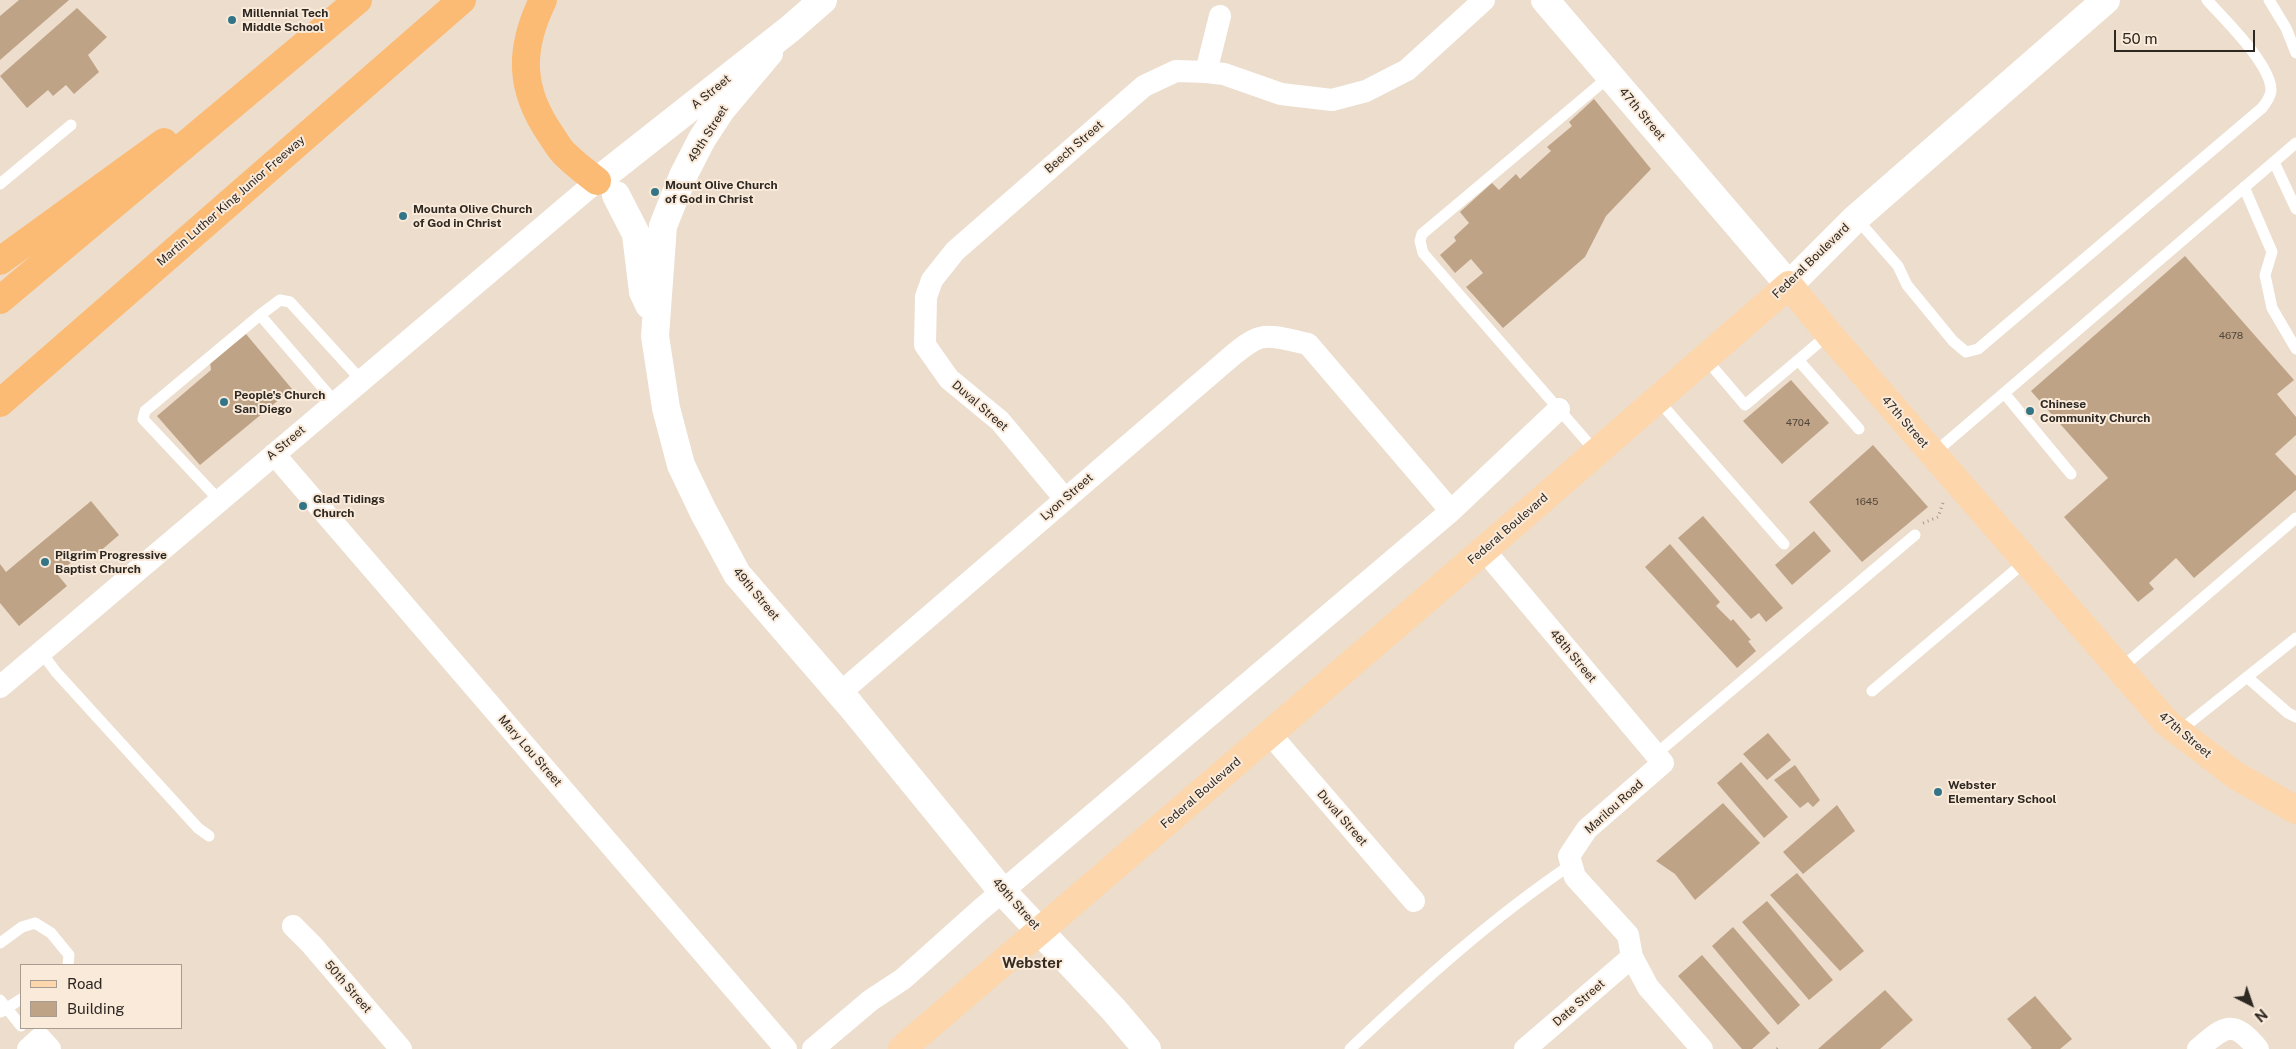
<!DOCTYPE html>
<html>
<head>
<meta charset="utf-8">
<style>
  body { margin:0 }
  #map { position:relative; width:2296px; height:1049px; overflow:hidden; background:#ecddcd; font-family:"Public Sans",sans-serif }
  canvas { display:block }
  .legend { position:absolute; left:20px; top:964px; width:162px; height:65px; box-sizing:border-box; background:#faeada; border:1px solid #a89c90; margin:0; padding:6px 9px; list-style:none; font-size:15px; color:#2e2822 }
  .legend li { display:flex; align-items:center; gap:10px; height:25px }
  .legend b { width:25px; border:1px solid #a89c90 }
  .north { position:absolute; left:2226px; top:979px; width:50px; height:50px; -webkit-text-stroke:4px #faeada; paint-order:stroke; rotate:139deg; font-size:14px; font-weight:700; line-height:20px; text-align:center; color:#2e2822 }
  .north::after { content:''; display:block; margin:auto; width:18px; height:22px; background:#2e2822; clip-path:polygon(50% 0,100% 100%,50% 72%,0 100%) }
  .scale { position:absolute; left:2114px; top:30px; width:141px; height:22px; box-sizing:border-box; border:2px solid #2e2822; border-top:0; padding-left:6px; font-size:15px; line-height:18px; white-space:nowrap; color:#2e2822; -webkit-text-stroke:4px #faeada; paint-order:stroke }
</style>
</head>
<body>
<div id="map">
<canvas width="2296" height="1049"></canvas>
<ul class="legend">
<li><b style="height:6px;background:#fdd6ac"></b>Road</li>
<li><b style="height:14px;background:#bfa386"></b>Building</li>
</ul>
<div class="north">N</div>
<div class="scale">50 m</div>
</div>
<script>
const ctx = document.querySelector('canvas').getContext('2d');
ctx.lineJoin = 'round';
function paint(path, color) {
  ctx.fillStyle = color;
  ctx.fill(path, 'evenodd');
}
function stroke(path, color, width, dash) {
  ctx.strokeStyle = color;
  ctx.lineWidth = width;
  ctx.lineCap = dash ? 'butt' : 'round';
  ctx.setLineDash(dash || []);
  ctx.stroke(path);
}
function label(font, color, halo, rows, align = 'center') {
  ctx.font = font + ' "Public Sans",sans-serif';
  ctx.lineWidth = 4;
  ctx.setLineDash([]);
  ctx.textBaseline = 'middle';
  ctx.strokeStyle = halo;
  ctx.fillStyle = color;
  for (const [text, x, y, turn = 0] of rows) {
    ctx.save();
    ctx.translate(x, y);
    ctx.rotate((+turn || 0) * Math.PI / 180);
    ctx.textAlign = isNaN(turn) ? turn : align;
    if (halo) ctx.strokeText(text, 0, 0);
    ctx.fillText(text, 0, 0);
    ctx.restore();
  }
}
paint(new Path2D(`
  M19,0H69L0,60V16Z
  M77,8L107,37L88,55L99,72L74,94L66,85L53,96L48,90L27,108L0,76Z
  M1594,99L1651,169L1606,216L1585,257L1503,328L1466,287L1483,273L1471,259L1455,273L1440,255L1456,241L1454,237L1469,223L1460,212L1492,183L1499,190L1516,174L1520,179L1551,151L1547,147L1572,126L1569,122Z
  M2185,256L2294,380L2277,394L2296,417V435L2275,454L2296,476V490L2194,578L2176,558L2149,583L2154,589L2138,602L2064,517L2108,478L2031,391Z
  M246,334L292,389L200,465L157,416L211,370L210,362Z
  M1791,380L1829,423L1782,464L1743,421Z
  M1873,445L1928,507L1862,562L1809,502Z
  M91,501L119,535L91,559L84,552L57,574L67,586L19,626L0,603V564L6,572Z
  M1703,516L1783,608L1766,622L1759,613L1751,619L1678,538Z
  M1814,531L1831,551L1792,585L1775,565Z
  M1670,544L1720,602L1716,606L1731,621L1733,619L1751,640L1748,641L1756,651L1737,668L1645,567Z
  M1768,733L1791,760L1767,780L1743,754Z
  M1741,762L1788,817L1764,838L1717,783Z
  M1795,765L1820,800L1813,807L1808,802L1800,808L1774,780Z
  M1723,803L1760,843L1695,900L1675,874L1656,861Z
  M1837,805L1855,831L1803,874L1783,852Z
  M1797,873L1864,951L1840,971L1770,895Z
  M1767,901L1833,980L1809,1000L1742,922Z
  M1733,927L1800,1005L1778,1025L1712,946Z
  M1702,955L1770,1033L1752,1049H1742L1678,976Z
  M1885,990L1913,1020L1880,1049H1818Z
  M2035,996L2072,1039L2060,1049H2030L2032,1048L2007,1019Z`), '#bfa386');
stroke(new Path2D(`
  M1923,523L1938,517L1943,503
  M1777,1049L1780,1046`), '#a69a8e', 3, [1, 4]);
stroke(new Path2D(`
  M2269,0L2286,28L2296,53
  M2274,162L2296,209
  M0,184L71,125
  M2244,187L2272,252L2265,275L2272,308L2296,349
  M1856,218L1898,266L1907,285L1953,341L1966,352L1978,349L2262,108C2266,103 2270,98 2271,91C2272,65 2224,19 2207,0
  M260,315L280,300L290,302L361,380
  M1705,358L1745,405L1829,334
  M1799,361L1859,429
  M2004,393L2071,474
  M1657,399L1784,544
  M1596,452L1423,253L1420,241L1422,234L1610,76
  M1933,454L2296,143
  M219,500L143,419L145,411L260,315L335,402
  M41,652L56,672L198,828L209,836
  M2120,669L2296,518
  M2247,677L2288,713L2296,717
  M1872,691L2026,561
  M2178,732L2296,638
  M1656,754L1915,535
  M0,943L22,927L35,923L51,933L69,955L68,965
  M0,1000L21,1026
  M1,1012L21,999
  M1350,1049C1420,983 1492,918 1572,864`), '#fff', 11);
stroke(new Path2D(`
  M1206,72L1220,16
  M274,454L786,1049
  M1065,499L1000,421L949,379L925,345L926,297L932,280L955,251L1144,86L1176,71L1206,72L1224,74L1281,94L1332,100L1366,91L1407,70L1484,0
  M1484,550L1663,763L1587,829L1569,856L1575,877L1628,935L1632,957L1648,987L1702,1049
  M0,687L597,181
  M840,693L1226,361C1262,330 1263,334 1308,344L1451,511
  M1270,734L1414,901
  M293,926L311,944L401,1049
  M28,1049L40,1038L50,1049
  M813,1049L871,1000L903,979L979,911L1451,511L1559,409
  M1525,1049L1632,957
  M2198,1049C2225,1026 2232,1018 2258,1049`), '#fff', 22);
stroke(new Path2D(`
  M769,53L721,110L702,139L683,176L663,226L655,336L666,408L681,465L703,511L737,574L851,706L1002,891L1114,1010L1147,1049
  M616,195L636,234L643,292L649,305`), '#fff', 28);
stroke(new Path2D(`
  M1545,0L1789,285L1856,218L2106,0
  M597,181L791,28L823,0`), '#fff', 28);
stroke(new Path2D(`
  M902,1049L1484,550L1789,285L1829,334L2167,723L2235,775L2296,810`), '#fdd6ac', 28);
stroke(new Path2D(`
  M543,0C519,49 519,89 551,135C556,142 560,151 567,156C576,165 587,173 597,181
  M0,261L164,142
  M0,300L358,0
  M0,403L462,0`), '#fbbb74', 28);
for (const [x, y, r, color] of [
  [232,20,5,"#337587"],
  [655,192,5,"#337587"],
  [403,216,5,"#337587"],
  [224,402,5,"#337587"],
  [2030,411,5,"#337587"],
  [303,506,5,"#337587"],
  [45,562,5,"#337587"],
  [1938,792,5,"#337587"]
]) {
  const dot = new Path2D();
  dot.arc(x, y, r, 0, 2 * Math.PI);
  ctx.fillStyle = color;
  ctx.fill(dot);
  stroke(dot, '#faeada', 2);
}
label('10px', '#52473b', null, [
  ["4678",2231,336],
  ["4704",1798,423],
  ["1645",1867,502]
]);
label('bold 12px', '#2e2822', '#faeada', [
  ["Millennial Tech",242,13],
  ["Middle School",242,27],
  ["Mount Olive Church",665,185],
  ["of God in Christ",665,199],
  ["Mounta Olive Church",413,209],
  ["of God in Christ",413,223],
  ["People's Church",234,395],
  ["San Diego",234,409],
  ["Chinese",2040,404],
  ["Community Church",2040,418],
  ["Glad Tidings",313,499],
  ["Church",313,513],
  ["Pilgrim Progressive",55,555],
  ["Baptist Church",55,569],
  ["Webster",1948,785],
  ["Elementary School",1948,799]
], 'left');
label('12px', '#2e2822', '#faeada', [
  ["A Street",711,92,-39],
  ["47th Street",1642,114,50],
  ["49th Street",708,134,-58],
  ["Beech Street",1074,147,-41],
  ["Martin Luther King Junior Freeway",231,201,-41],
  ["Federal Boulevard",1811,261,-44],
  ["Duval Street",980,406,41],
  ["47th Street",1905,422,49],
  ["A Street",286,443,-40],
  ["Lyon Street",1067,497,-41],
  ["Federal Boulevard",1508,529,-41],
  ["49th Street",756,594,50],
  ["48th Street",1573,656,50],
  ["47th Street",2185,735,40],
  ["Mary Lou Street",530,751,49],
  ["Federal Boulevard",1201,793,-41],
  ["Marilou Road",1614,807,-42],
  ["Duval Street",1342,818,49],
  ["49th Street",1016,904,48],
  ["50th Street",348,987,49],
  ["Date Street",1579,1003,-41]
]);
label('bold 15px', '#372b1f', '#faeada', [
  ["Webster",1032,963]
]);
</script>
</body>
</html>
